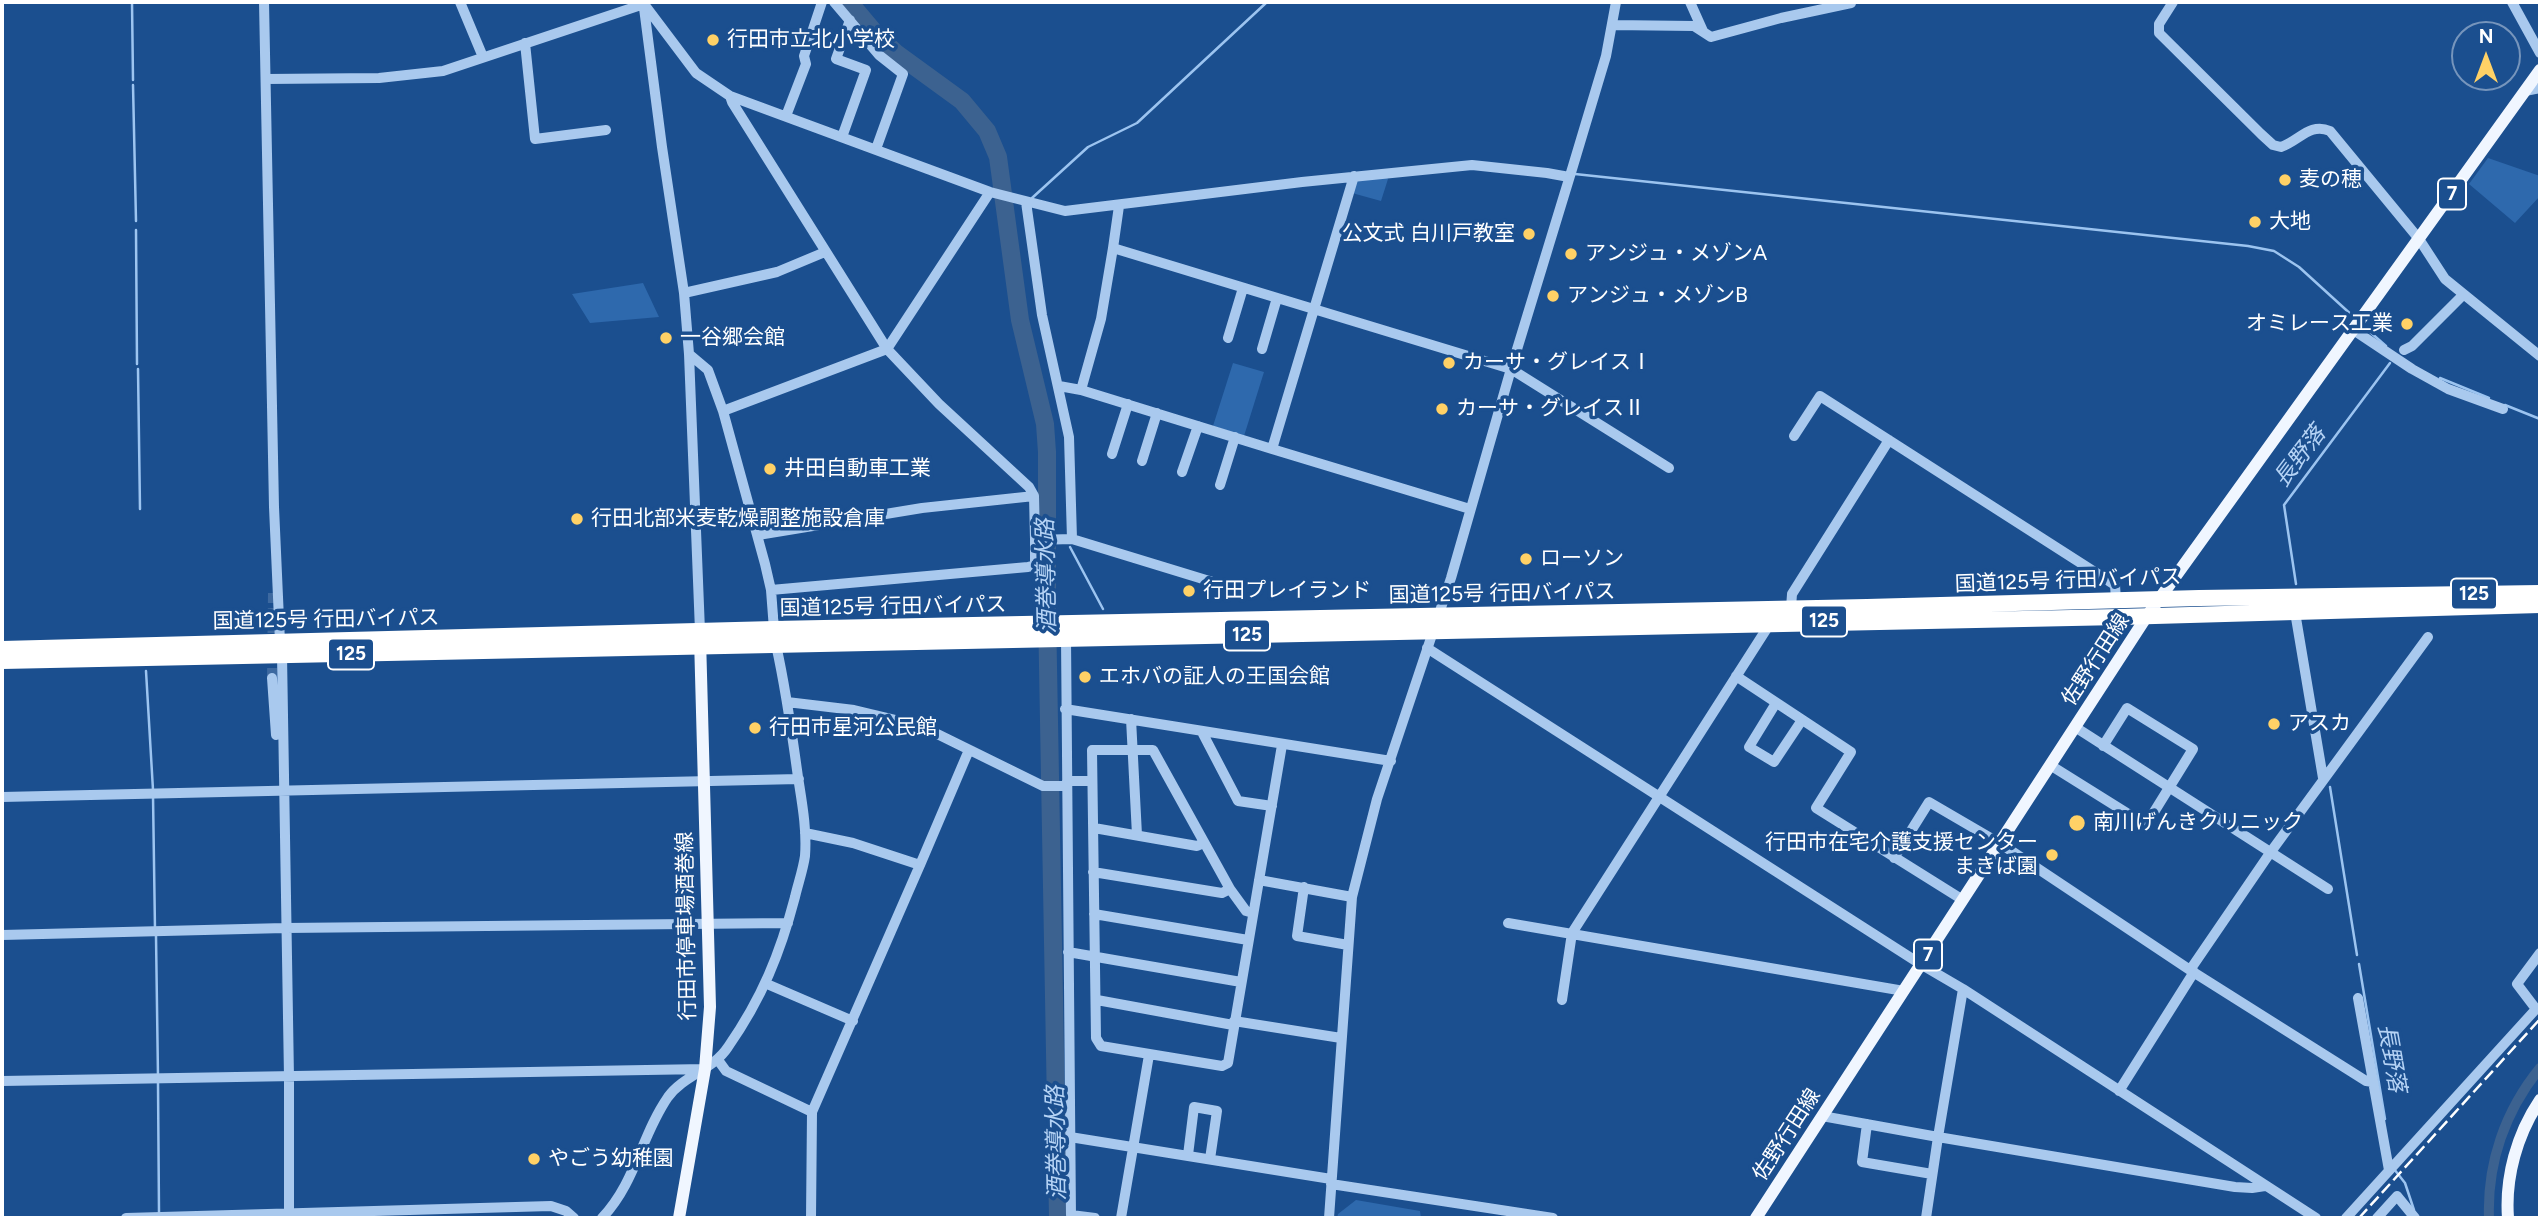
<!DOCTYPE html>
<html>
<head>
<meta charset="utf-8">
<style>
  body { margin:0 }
  #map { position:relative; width:2542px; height:1220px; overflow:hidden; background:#1b4f8f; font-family:Figtree,sans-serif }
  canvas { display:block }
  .frame { position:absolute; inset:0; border:4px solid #fff; pointer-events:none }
  .north { position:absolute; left:2451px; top:21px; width:70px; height:70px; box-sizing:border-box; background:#1b4f8f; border:2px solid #7695bc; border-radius:50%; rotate:0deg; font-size:19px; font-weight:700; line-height:28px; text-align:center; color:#fff }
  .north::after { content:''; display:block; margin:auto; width:24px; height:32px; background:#ffd166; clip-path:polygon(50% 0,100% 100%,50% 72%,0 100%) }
</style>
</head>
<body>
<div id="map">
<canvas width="2542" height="1220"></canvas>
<div class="frame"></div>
<div class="north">N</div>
</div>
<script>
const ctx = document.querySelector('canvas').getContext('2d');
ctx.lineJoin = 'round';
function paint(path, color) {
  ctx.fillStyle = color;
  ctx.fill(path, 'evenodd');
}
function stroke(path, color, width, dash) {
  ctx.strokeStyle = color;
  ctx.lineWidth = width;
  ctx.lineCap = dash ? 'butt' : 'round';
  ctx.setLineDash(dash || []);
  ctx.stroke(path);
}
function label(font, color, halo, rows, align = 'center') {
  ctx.font = font + ' Figtree,"Noto Sans JP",sans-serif';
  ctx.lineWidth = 7;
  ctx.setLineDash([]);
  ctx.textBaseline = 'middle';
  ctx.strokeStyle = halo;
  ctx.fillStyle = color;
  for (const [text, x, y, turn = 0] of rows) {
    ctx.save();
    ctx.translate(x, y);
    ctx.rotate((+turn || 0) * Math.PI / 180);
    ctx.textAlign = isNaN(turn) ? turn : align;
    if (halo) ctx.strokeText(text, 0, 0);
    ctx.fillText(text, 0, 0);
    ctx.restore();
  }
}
paint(new Path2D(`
  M2488,158L2540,176V196L2515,223L2469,184Z
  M1386,176L1388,179L1381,201L1352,193L1357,179Z
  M643,283L659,317L590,323L572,294Z
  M1233,363L1264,372L1244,436L1213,426Z
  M1356,1200L1420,1211L1421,1218H1337L1338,1214Z`), '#2e69ad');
stroke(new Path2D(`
  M132,2L133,80
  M133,85L136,221
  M1575,174L2248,246L2274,251L2299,267L2355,318
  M1032,198L1088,147L1137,123L1267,2
  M136,230L137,364
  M2362,325L2386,346
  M138,369L140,509
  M2440,378L2489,398
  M2505,405L2540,419
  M1070,547L1103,609
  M2296,584L2284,505L2390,363
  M146,671L153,790
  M2330,787L2357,955
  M153,796L155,930
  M156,936L158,1077
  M2359,964L2385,1119
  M158,1083L159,1213
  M2394,1169L2405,1183L2414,1210`), '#9cc4f0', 2.5);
stroke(new Path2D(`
  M2489,1218C2487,1163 2505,1111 2540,1068`), '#3c6290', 10);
stroke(new Path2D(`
  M849,2L876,34L896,53L962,101L987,131L998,157L1020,320L1045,424L1047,452V611L1058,1218`), '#3c6290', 18);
stroke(new Path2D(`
  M272,678L273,592`), '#3d69a0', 10, [10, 5]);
stroke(new Path2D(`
  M264,2L274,507L280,642
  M460,2L483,57
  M834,2L879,55L903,74L876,149
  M1690,2L1703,31
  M2173,2L2159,24V33L2261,134L2273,145L2281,147C2299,141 2310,122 2330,131L2419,239L2445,279L2540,356
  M2512,2L2540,53
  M644,8L662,147L684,293L689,354L700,631
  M1612,25L1694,26L1711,37L1781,18L1851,3V2
  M525,43L535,139L606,130
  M266,79L379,78L443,71L644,4L696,73L730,96L990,192L1065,211L1302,182L1472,165L1547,173L1569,177
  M2525,91L2540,88
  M730,96L732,102L887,349L939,404L1029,487L1034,496
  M786,116L806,64L804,56L822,2
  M842,137L866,70L836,59L850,20
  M1354,176L1272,449L1470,509
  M1026,202L1042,315L1069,437L1072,539L1229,587
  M1119,206L1113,248L1511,369L1669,468
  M684,293L777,272L825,252
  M2352,329L2412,369L2448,389L2503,409
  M1228,338L1243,288
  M1262,349L1277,298
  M2404,350L2412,346L2463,295
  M689,354L708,370L723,411L765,564L771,590L774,629
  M1059,386L1081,390L1272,449
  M1081,390L1101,319L1113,248
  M723,411L887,349L990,192
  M1794,436L1820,396L2115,585L2116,600
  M1112,454L1128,404
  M1142,461L1157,413
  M1182,472L1198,426
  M1220,485L1235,437
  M758,535L922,508L1034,496L1035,540L1072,539
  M771,590L1028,567L1035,565V540
  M1791,608L1792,594L1889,440
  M2295,612L2323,778
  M1066,638L1071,1215L1095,1218
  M1427,648L1922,965L1963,989L2316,1218
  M282,655L289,1077V1218
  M1736,676L1851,752L1816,808L1963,900
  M272,678L276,735
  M787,702L854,710L921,726L1043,786H1067
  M1776,703L1749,747L1774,762L1802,720
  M1065,709L1391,761
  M1131,719L1137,835
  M2075,727L2328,889
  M1202,732L1238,801L1272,806
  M2050,765L2146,825L2193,749L2127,708L2103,746
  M1067,781H1092
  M2,797L799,779
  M1094,828L1197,846L1204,843
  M805,833L853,843L920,865L969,750
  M1894,858L1929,802L2001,844L2190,970L2366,1081L2373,1082
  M1093,872L1222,893L1230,889
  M1259,880L1352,897
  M1304,887L1297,936L1348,945
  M1253,913L1246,911L1230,889L1153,750H1092L1096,1038L1101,1046L1222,1066L1228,1063L1282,745
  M1094,914L1248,940
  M1508,923L1904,991
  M2,935L285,928L788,923
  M1068,952L1241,982
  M2190,970L2270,853L2428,637
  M767,984L853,1021
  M1963,989L1938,1137L2235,1187L2252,1188L2265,1186
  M2358,998L2389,1170
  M1097,1000L1233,1025
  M1562,1000L1572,933L1771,622
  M1234,1021L1341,1038
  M718,1060L726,1071L812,1112
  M2,1081L705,1069
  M2119,1091L2194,972
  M1822,1116L1938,1137L1926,1218
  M1867,1124L1862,1162L1932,1174
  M1070,1137L1331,1179
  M1188,1155L1194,1107L1217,1111L1210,1159
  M1331,1184L1553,1218
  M126,1218L551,1206L566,1211L574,1218
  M602,1218C636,1182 641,1136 668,1097C684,1075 713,1070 728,1047C762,998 780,954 795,897C798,884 803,870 805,856C807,829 802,803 798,777C792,733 786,689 776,645
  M811,1218L812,1112L920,865
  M1121,1218L1149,1055
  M1329,1218L1352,897L1377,799L1451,578L1511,369L1573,166L1606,56L1616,2
  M2346,1218L2536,1009L2517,984L2540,953
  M2377,1218L2397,1196L2415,1218`), '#a9c9ee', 10);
stroke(new Path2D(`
  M679,1218L705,1069L710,1007L700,638
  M1756,1218L2147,616L2540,70
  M2508,1218C2505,1177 2517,1134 2540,1100`), '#f0f6ff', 12);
stroke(new Path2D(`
  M2,649L774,629L1867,607L2199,598L2540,593
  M2,661L2120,617L2540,605`), '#fff', 16);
stroke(new Path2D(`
  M2359,1218L2540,1019`), '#fff', 2.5, [12, 5]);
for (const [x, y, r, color] of [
  [713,40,7,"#ffd166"],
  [2285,180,7,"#ffd166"],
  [2255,222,7,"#ffd166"],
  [1529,234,7,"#ffd166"],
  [1571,254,7,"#ffd166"],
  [1553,296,7,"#ffd166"],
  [2407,324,7,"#ffd166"],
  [666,338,7,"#ffd166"],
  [1449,363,7,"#ffd166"],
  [1442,409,7,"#ffd166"],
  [770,469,7,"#ffd166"],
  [577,519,7,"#ffd166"],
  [1526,559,7,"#ffd166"],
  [1189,591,7,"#ffd166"],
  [1085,677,7,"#ffd166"],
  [2274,724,7,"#ffd166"],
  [755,728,7,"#ffd166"],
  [2077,823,9,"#ffd166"],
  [2052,855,7,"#ffd166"],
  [534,1159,7,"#ffd166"]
]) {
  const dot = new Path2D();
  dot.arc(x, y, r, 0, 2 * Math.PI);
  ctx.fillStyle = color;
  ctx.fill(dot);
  stroke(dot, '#1b4f8f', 2.5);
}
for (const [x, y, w] of [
  [2452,194,28],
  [2474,594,46],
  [1824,621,46],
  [1247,635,46],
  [351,654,46],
  [1928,955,28]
]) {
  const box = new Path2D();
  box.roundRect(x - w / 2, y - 15.5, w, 31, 5);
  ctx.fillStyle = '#1b4f8f';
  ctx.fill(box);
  stroke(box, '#fff', 2);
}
label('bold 19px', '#fff', null, [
  ["7",2452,194],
  ["125",2474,594],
  ["125",1824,621],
  ["125",1247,635],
  ["125",351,654],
  ["7",1928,955]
]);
label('21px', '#fff', '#1b4f8f', [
  ["行田市立北小学校",727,40],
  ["麦の穂",2299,180],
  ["大地",2269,222],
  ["公文式 白川戸教室",1515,234,"right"],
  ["アンジュ・メゾンA",1585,254],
  ["アンジュ・メゾンB",1567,296],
  ["オミレース工業",2393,324,"right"],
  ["一谷郷会館",680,338],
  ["カーサ・グレイスⅠ",1463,363],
  ["カーサ・グレイスⅡ",1456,409],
  ["井田自動車工業",784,469],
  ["行田北部米麦乾燥調整施設倉庫",591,519],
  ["ローソン",1540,559],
  ["行田プレイランド",1203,591],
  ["エホバの証人の王国会館",1099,677],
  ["アスカ",2288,724],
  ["行田市星河公民館",769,728],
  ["南川げんきクリニック",2093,823],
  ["行田市在宅介護支援センター",2038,843,"right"],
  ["まきば園",2038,867,"right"],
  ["やごう幼稚園",548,1159]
], 'left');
label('21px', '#fff', '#1b4f8f', [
  ["国道125号 行田バイパス",2068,581,-2],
  ["国道125号 行田バイパス",1502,594,-1],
  ["国道125号 行田バイパス",893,607,-1],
  ["国道125号 行田バイパス",326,620,-1],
  ["佐野行田線",2096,660,-57],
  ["行田市停車場酒巻線",687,926,-91],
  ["佐野行田線",1787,1135,-57]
]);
label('italic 23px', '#b5d3f5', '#1b4f8f', [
  ["長野落",2300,457,-53],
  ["酒巻導水路",1047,576,-91],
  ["長野落",2391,1058,80],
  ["酒巻導水路",1057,1143,-91]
]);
</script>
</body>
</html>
